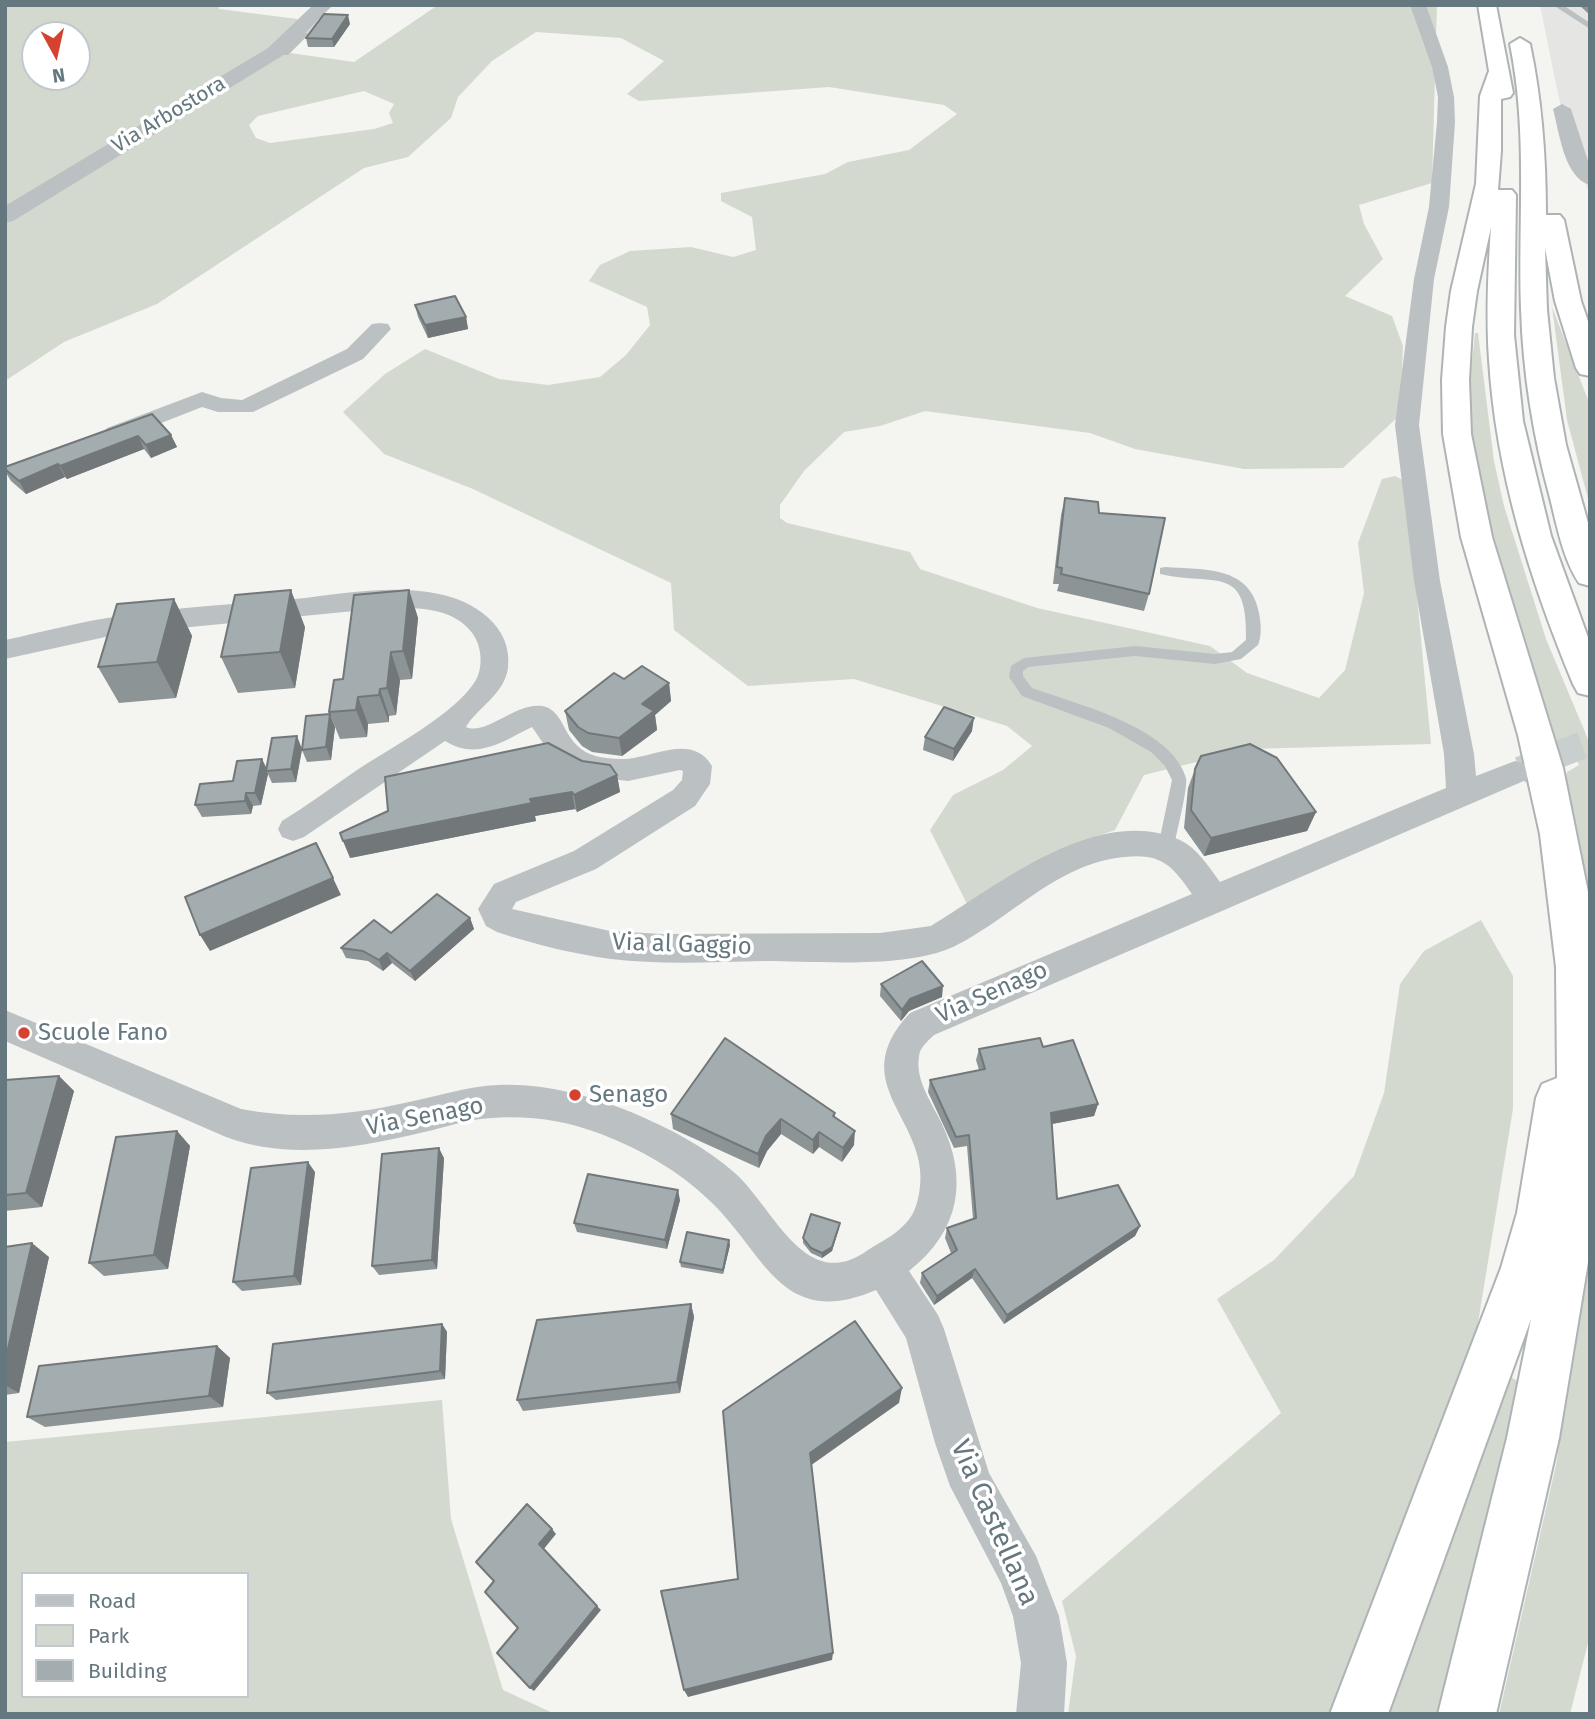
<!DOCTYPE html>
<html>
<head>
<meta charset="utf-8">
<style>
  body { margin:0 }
  #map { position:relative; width:1595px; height:1719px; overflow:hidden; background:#f4f4f1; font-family:"Fira Sans",sans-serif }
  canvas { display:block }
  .frame { position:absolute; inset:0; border:7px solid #65777f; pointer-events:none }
  .legend { position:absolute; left:21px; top:1572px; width:228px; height:126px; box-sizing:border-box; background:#fff; border:2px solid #c1c9cc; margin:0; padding:9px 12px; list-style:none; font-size:21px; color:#65777f }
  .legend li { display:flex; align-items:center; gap:14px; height:35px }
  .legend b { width:35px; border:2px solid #c1c9cc }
  .north { position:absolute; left:21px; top:21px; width:70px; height:70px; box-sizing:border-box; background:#fff; border:2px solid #c1c9cc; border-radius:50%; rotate:172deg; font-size:19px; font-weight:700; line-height:28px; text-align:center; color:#65777f }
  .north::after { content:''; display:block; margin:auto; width:24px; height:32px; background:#d54330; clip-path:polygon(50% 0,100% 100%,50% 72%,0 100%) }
</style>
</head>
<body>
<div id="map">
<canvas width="1595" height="1719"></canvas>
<div class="frame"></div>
<ul class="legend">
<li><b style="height:9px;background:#bbc0c2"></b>Road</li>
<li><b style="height:19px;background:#d4d9d0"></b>Park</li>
<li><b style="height:19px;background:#a3acaf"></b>Building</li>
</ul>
<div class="north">N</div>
</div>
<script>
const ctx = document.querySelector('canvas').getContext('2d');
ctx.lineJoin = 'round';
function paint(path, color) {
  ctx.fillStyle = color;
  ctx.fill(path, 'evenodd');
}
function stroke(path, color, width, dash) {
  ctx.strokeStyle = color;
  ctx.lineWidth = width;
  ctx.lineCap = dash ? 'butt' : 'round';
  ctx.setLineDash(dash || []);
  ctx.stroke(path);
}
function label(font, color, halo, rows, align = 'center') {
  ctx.font = font + ' "Fira Sans",sans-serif';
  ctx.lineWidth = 7;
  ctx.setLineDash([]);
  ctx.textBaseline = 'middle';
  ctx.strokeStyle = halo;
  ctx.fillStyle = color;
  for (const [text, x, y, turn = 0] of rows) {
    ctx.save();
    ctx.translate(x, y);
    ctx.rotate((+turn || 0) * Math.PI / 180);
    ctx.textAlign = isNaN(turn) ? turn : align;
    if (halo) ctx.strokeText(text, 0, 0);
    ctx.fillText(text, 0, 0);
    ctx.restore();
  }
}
paint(new Path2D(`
  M1540,5H1590V195L1578,165L1559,99Z`), '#e5e5e4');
paint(new Path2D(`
  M5,5H220L219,9L321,22L290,53L354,62L438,5H1437L1432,183L1359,205L1364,224L1383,259L1345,296L1392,316L1403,346L1400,415L1343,468L1244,469L1135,449L1090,433L925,411L880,426L844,432L804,471L780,505V518L787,523L910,552L920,569L1037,608L1210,646L1247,673L1319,698L1345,670L1364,593L1358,543L1382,479L1395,476L1406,482L1431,744L1249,749L1144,775L1115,830L1079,843L969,908L930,830L953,795L1003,770L1032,746L1007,726L854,679L748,686L674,630L671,583L473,489L384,454L343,412L385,374L425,349L499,379L548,385L600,377L626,355L650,325L647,307L589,281L600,265L630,251L691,247L733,257L756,250L752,217L721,201V193L825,174L848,162L909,150L957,114L944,105L829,87L639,101L627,94L664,61L621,38L536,32L492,61L458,97L451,118L408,157L364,168L157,304L64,342L5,381ZM35,35H77V77H35ZM364,91L394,104L389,113L393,123L374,129L270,143L256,138L249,125L258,116Z
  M1552,307L1590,405V506L1567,420Z
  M1475,333H1478L1494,461L1504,506L1546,639L1590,744V914L1565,783L1567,772L1579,765L1569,741L1559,745L1551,734C1517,626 1473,516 1470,402C1469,379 1473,356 1475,333Z
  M1481,920L1513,976V1109L1475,1341L1330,1714H1068L1076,1656L1062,1601L1281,1413L1217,1299L1274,1260L1354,1176L1384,1093L1400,984L1424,951Z
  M1590,1254V1635L1570,1714H1499L1556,1465Z
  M1511,1377L1519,1382L1507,1450L1441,1714H1384Z
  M442,1400L451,1519L503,1690L555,1714H5V1442ZM23,1574H247V1696H23Z`), '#d4d9d0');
stroke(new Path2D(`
  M1520,770L1590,742`), '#c9cecf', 27, [27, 13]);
const motorway = new Path2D(`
  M1478,5H1496L1513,93L1510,97L1501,99V151L1498,190H1512L1516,195L1514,335L1523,421L1551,536L1590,643V696L1578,693L1573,684C1530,580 1496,473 1489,360C1486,316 1488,271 1491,227L1477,291L1472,327L1469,380L1471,434L1492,537L1563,768L1590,902V1250L1559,1438L1496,1714H1438L1507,1438L1531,1319L1388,1714H1330L1501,1268L1517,1213L1536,1098L1542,1084L1557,1078L1556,967L1540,834L1518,735L1461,537L1443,434L1442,380L1446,327L1451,291L1476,184L1480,96L1489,71Z
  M1520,38L1530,44C1542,101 1546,157 1546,215H1560L1564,220L1581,301L1590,327V376L1580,374L1576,368L1555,301L1545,248L1547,310L1554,378L1566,445L1590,530V586L1579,583C1563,559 1557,526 1550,498C1533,436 1523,373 1521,309C1518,220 1528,132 1510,44Z`);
stroke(motorway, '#aeb3b5', 4);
paint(new Path2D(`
  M1553,5H1563L1590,23V29Z
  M296,29L309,34L288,55H282V51L300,35Z
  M1165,567C1204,570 1250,565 1259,613C1261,623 1262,636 1258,645L1241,659L1215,664L1135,656L1028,667L1023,671V676L1032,688C1076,704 1172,727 1186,778C1188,789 1176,834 1174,847L1172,851H1160L1158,847L1172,780L1165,766L1151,752L1109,728L1022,696L1009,677L1011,666L1024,658L1135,646L1215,654L1232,652L1246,640C1248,562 1215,587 1160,574V568Z`), '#bbc0c2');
paint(new Path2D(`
  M1410,5H1426L1448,67L1454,97L1455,122L1449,207L1434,279L1419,425L1440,581L1474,754L1476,776L1515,761L1526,764L1530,772L1526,780L934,1035C928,1041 920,1047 919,1056C915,1080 931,1101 941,1122C969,1179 960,1231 909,1271L938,1315L944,1329L989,1473L1036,1556L1059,1616L1067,1663L1064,1714H1016L1021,1663L1013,1616L1001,1583L950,1486L935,1443L906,1338L876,1290C780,1331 765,1252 709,1200C679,1171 640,1149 601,1134C563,1119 521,1114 481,1119C462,1121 443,1128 424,1132C360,1147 290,1161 226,1137L5,1041V1010L241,1109C298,1120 353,1115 409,1102C439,1096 468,1086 498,1085C544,1083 588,1095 631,1112C669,1128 706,1147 736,1174C775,1210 806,1295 868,1250C882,1241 894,1236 906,1223C914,1215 917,1204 919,1194C934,1121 841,1086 910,1013L1192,894C1172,865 1161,853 1124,857C1057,863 1011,919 953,947C904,969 818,961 764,961C713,962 661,965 611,959C574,954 533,944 497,932L486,926L478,909L494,884L574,851L673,790L682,780L683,771L680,770L628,781L586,776L556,762L532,727C503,741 477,761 445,741L304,837L293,841L282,837L278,829L282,821C308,805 332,787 357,770C390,748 456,714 476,680C483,667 482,647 473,634C453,606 416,608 385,608L119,634L5,659V640C43,632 82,621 120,616C178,607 237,604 295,599C342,594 392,584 439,594C474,601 513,626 508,668C504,695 477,708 466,727C486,736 516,702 542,706C570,711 559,752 606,758C617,759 628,760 638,757C663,752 695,737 712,766L710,784L695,806L596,869L516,902L512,909L610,931L662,934L880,933L931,926C997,886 1097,803 1180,840C1197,848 1209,867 1220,882L1446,788L1444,754L1414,581L1395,425L1414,279L1429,207L1437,122L1438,97L1432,67Z
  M1562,104L1571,109L1590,167V185C1564,178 1559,131 1553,109Z
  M380,323L388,324L391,329L363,359L253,412H218L202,407L123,438H107L103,433L107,428L202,392L221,398L242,400L347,349L372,324Z`), '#bbc0c2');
paint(new Path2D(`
  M313,5H333L282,56L13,221L5,223V206L268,48Z`), '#bbc0c2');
paint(motorway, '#fff');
paint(new Path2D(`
  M1579,5H1590V15Z
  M350,24L334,47H308L306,38Z
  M415,305L466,317L468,329L428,338L418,317Z
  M152,414L171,435L177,447L151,458L144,449L67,479L65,477L26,494L11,481L5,471V467Z
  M1065,498L1099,513L1149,594L1144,611L1057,591L1059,584H1053L1061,515Z
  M409,590L418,618L412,679L400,680L396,715L389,716V722L368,724L367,737L340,739L329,712L343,679Z
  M174,599L192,636L176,698L119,703L98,667Z
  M305,627L295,688L238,693L221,657Z
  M624,679L669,683L671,701L655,715L657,730L622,756L592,752L582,746L569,730L565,711Z
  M335,727L331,760L307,762L302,750L296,782L272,783L268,774L261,805L253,806L251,814L202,817L195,805L233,781L267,768Z
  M972,731L953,761L923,750L925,737Z
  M582,761L617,775L620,792L577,812L575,809L535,816L536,821L350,858Z
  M1195,769L1316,812L1307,831L1204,856L1184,828L1188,788Z
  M470,918L474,929L415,981L392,963L383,971L368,961L346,958L341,948L391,933Z
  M881,984L942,997L909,1011L901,1021L880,996Z
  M1043,1047L1098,1104L1094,1116L1051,1124L1057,1199L1140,1226L1135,1236L1004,1324L972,1278L934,1305L920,1283L922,1273L951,1253L945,1238L947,1228L973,1219L967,1146L954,1148L928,1092L930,1080L979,1070L976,1060L979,1049Z
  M59,1076L74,1091L42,1207L5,1211V1080Z
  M835,1113V1118L854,1145L842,1162L819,1147L813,1154L781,1134L767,1151L759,1168L673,1129L671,1114Z
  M177,1131L190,1146L168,1269L104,1276L89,1263Z
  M444,1158L437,1269L379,1275L372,1266Z
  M315,1172L301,1285L242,1291L233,1282Z
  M680,1200L667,1249L577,1232L574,1223Z
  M839,1228L832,1251L822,1258L811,1253L803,1243V1238Z
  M730,1245L723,1274L681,1267L680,1262Z
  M5,1247L49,1257L19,1393L5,1395Z
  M691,1304L694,1317L680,1393L523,1411L517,1400Z
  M442,1324L447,1332L445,1379L276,1400L267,1393Z
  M217,1346L230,1358L223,1407L45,1427L27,1417Z`), '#8c9496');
paint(new Path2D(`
  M348,15L350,24L334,47L332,39Z
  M466,317L468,329L428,338L425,325Z
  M171,435L177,447L151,458L146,445Z
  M138,436L144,449L67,479L60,466Z
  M58,464L65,477L26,494L19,481Z
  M291,590L305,627L295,688L280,652Z
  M409,590L418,618L412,679L403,651Z
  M174,599L192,636L176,698L157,662Z
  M391,652L400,680L396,715L387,688Z
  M669,683L671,701L655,715L657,730L622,756L619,738L642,704Z
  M380,689L389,716V722L379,695Z
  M358,697L368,724L367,737L356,710Z
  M330,714L335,727L331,760L326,747Z
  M974,718L972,731L953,761L954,749Z
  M297,736L302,749L296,782L291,769Z
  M262,759L268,771H266L268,774L261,805L255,793Z
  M617,775L620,792L577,812L574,795Z
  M572,792L575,809L535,816L536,821L350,858L343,841L530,799Z
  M246,793L253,806L251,814L245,801Z
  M1316,812L1307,831L1204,856L1211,838Z
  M333,878L341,895L210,951L200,935Z
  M470,918L474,929L415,981L410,971Z
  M387,953L392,963L383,971L379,960Z
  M943,986L942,997L909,1011L901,1021L902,1010L910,999Z
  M59,1076L74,1091L42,1207L26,1193Z
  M1098,1104L1094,1116L1047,1125L1051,1113Z
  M781,1119V1134L767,1151L759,1168L758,1154L766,1136Z
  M177,1131L190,1146L168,1269L154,1255Z
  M855,1131L854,1145L842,1162L843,1148Z
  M819,1132V1147L813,1154V1140Z
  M439,1148L444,1158L437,1269L432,1260Z
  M308,1162L315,1172L301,1285L294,1276Z
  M678,1190L680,1200L667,1249L665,1240Z
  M840,1223L839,1228L832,1251L822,1258V1253Z
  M1140,1226L1135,1236L1004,1324L1007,1315Z
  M729,1240L730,1245L723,1274V1270Z
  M32,1243L49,1257L19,1393L5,1385V1362Z
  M975,1269L972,1278L934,1305L937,1296Z
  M691,1304L694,1317L680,1393L677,1382Z
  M442,1324L447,1332L445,1379L440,1371Z
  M217,1346L230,1358L223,1407L209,1396Z
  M902,1388L899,1403L810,1466V1453Z
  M552,1529L556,1534L543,1550L539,1544Z
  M597,1606L601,1610L534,1691L530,1688Z
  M833,1653L832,1660L688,1697L684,1690Z`), '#72787a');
const building = new Path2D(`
  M324,14L348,15L332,39L306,38Z
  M455,296L466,317L425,325L415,305Z
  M152,414L171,435L146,445L138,436L60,466L58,464L19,481L5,469V467Z
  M1065,498L1098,502L1099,513L1165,518L1149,594L1061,574L1062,568L1057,567Z
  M291,590L280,652L221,657L235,595Z
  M409,590L403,651L391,652L387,688L380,689L379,695L358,697L356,710L329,712L334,680L343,679L354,595Z
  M174,599L157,662L98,667L117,604Z
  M642,666L669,683L642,704L654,711L619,738L588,733L578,727L565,711L614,673L624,679Z
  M944,707L974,718L954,749L925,737Z
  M330,714L326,747L302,750L306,716Z
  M297,736L291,769L266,771L272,738Z
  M548,743L582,761L610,765L617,775L574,795L572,792L530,799L532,803L343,841L340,833L388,811L385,777Z
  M1250,744L1277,758L1316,812L1211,838L1191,810L1195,769L1201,756Z
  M262,759L255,793H246L245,801L195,805L200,784L233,781L237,761Z
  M316,843L333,878L200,935L185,897Z
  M437,894L470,918L410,971L387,953L379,960L363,951L341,948L374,920L391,933Z
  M922,961L943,986L910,999L902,1010L881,984Z
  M725,1038L835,1113L833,1116L855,1131L843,1148L819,1132L813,1140L781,1119L766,1136L758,1154L671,1114Z
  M1040,1038L1043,1047L1073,1040L1098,1104L1051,1113L1057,1199L1118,1185L1140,1226L1007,1315L975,1269L937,1296L922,1273L957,1250L947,1228L976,1218L969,1135L956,1137L930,1080L985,1069L979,1049Z
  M59,1076L26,1193L5,1195V1080Z
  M177,1131L154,1255L89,1263L116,1137Z
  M439,1148L432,1260L372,1266L382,1154Z
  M308,1162L294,1276L233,1282L251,1168Z
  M588,1174L678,1190L665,1240L574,1223Z
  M811,1214L840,1223L832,1247L822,1253L811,1248L803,1238Z
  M687,1232L729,1240L723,1270L680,1262Z
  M32,1243L5,1362V1247Z
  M691,1304L677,1382L517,1400L537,1320Z
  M855,1321L902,1388L810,1453L833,1653L684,1690L661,1591L738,1579L723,1411Z
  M442,1324L440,1371L267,1393L273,1344Z
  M217,1346L209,1396L27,1417L39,1366Z
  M527,1504L552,1529L539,1544L597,1606L530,1688L497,1653L518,1628L485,1592L494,1581L476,1562Z`);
paint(building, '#a3acaf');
stroke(building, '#72787a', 2);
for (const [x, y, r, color] of [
  [24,1033,7,"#d54330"],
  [575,1095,7,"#d54330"]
]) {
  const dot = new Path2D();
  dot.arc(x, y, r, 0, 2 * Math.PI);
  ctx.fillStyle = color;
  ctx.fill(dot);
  stroke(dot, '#fff', 2.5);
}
label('21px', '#65777f', '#fff', [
  ["Via Arbostora",169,115,-31]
]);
label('24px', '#65777f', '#fff', [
  ["Via al Gaggio",682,945,2],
  ["Via Senago",992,993,-24],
  ["Via Senago",425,1117,-11]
]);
label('24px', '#65777f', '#fff', [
  ["Scuole Fano",38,1033],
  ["Senago",589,1095]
], 'left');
label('28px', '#65777f', '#fff', [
  ["Via Castellana",994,1523,66]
]);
</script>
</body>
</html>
